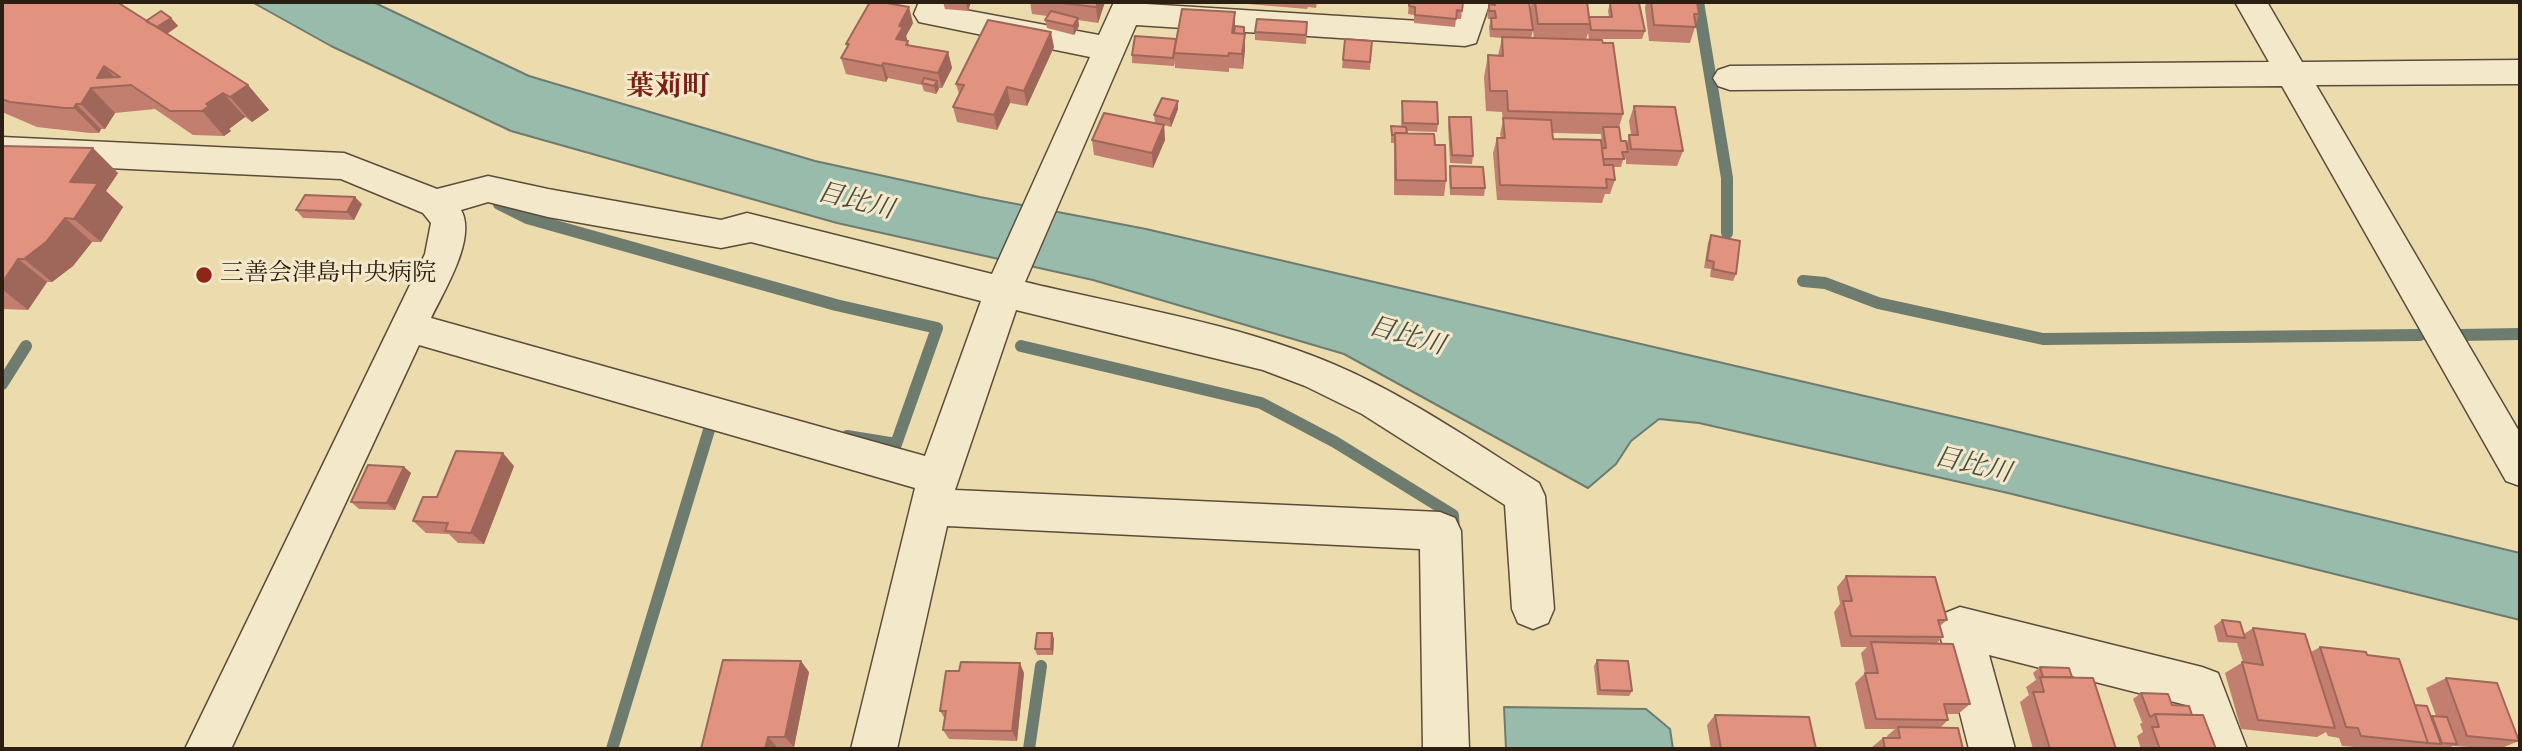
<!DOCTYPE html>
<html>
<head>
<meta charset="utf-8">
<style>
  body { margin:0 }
  #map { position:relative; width:2522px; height:751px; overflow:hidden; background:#ecdbad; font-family:"IM FELL DW Pica",serif }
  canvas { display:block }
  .frame { position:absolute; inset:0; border:4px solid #2b1e13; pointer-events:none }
</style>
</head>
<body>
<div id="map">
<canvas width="2522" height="751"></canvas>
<div class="frame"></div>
</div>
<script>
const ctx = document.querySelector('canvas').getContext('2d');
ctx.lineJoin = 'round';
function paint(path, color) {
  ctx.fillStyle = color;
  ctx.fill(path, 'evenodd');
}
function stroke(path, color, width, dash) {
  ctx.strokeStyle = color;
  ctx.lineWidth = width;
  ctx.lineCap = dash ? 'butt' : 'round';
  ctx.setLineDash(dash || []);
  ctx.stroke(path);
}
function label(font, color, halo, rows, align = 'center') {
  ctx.font = font + ' "IM FELL DW Pica","Noto Serif JP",serif';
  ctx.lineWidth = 6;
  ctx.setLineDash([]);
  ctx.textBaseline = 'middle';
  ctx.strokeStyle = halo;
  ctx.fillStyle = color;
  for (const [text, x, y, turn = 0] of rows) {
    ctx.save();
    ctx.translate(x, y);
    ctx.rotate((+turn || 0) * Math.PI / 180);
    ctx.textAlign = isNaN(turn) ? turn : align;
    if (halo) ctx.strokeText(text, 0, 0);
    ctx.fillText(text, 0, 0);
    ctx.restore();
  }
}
const water = new Path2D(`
  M252,2H373L529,76L815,161L980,197L1146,229L1994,426L2520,553V620L2008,493L1699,423L1659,419L1631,441L1616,464L1588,488L1344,354L1093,280L837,223L511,131L331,46Z
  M1504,707L1646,709L1670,729L1673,749H1506Z`);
paint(water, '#99bbac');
stroke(water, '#6d7c6f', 2);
stroke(new Path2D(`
  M1698,2L1727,178V233
  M499,204L527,218L836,305L937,328L896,444L847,436
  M1803,281L1825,283L1878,303L2043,339L2420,335
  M2459,335L2520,334
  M1021,346L1261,403L1335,442L1453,515L1454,532
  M2,384L26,346
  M612,749L709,430
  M1029,749L1041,666`), '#6d7c6f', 12);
const minor = new Path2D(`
  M919,2H951L949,7L1099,35L1114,2L1452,23L1458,2H1490L1476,43L1465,46L1136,25L1025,282C1125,306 1239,324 1333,364C1406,395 1472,441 1539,483L1545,496L1554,609L1548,623L1533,629L1518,623L1512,609L1505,505L1362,414L1305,386L1263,370L1016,310L955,490L1440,512L1455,518L1461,531L1469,749H1423L1420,549L947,526L897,749H851L915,488L419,345L231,749H185L425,254L431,223L423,213L341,179L2,163V137L344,153L437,189L488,176L548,189L721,220L747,213L992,274L1090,57L919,22L914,14ZM488,202L548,217L721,248L751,242L981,301L925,456L431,318C444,291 477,238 461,210Z
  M2235,2H2267L2302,62L2520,60V84L2316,85L2520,433V486L2506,481L2282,86L1730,90L1718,86L1713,78L1718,70L1730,66L2269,62Z
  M1960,607L2202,667L2218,673L2247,749H2201L2186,705L1989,655L2015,749H1969L1938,627L1945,613Z`);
stroke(minor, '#5b4d3a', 3);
paint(minor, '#f3e8ca');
paint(new Path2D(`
  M2,2L146,21L171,18L178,26L167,34L248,85L269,110L252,122L245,117L229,129L231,131L224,136L193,135L155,109L115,113L105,129H101L99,133H90L37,127L2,112Z
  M943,2H971L968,11L945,9Z
  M1030,2H1105L1098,23L1078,20L1079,26L1074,35L1047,28L1045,20L1047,16L1032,14Z
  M1248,2H1317L1316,8L1308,7L1307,9L1248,4Z
  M1409,2H1463L1461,19H1456L1455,27L1414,23V15L1408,14Z
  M1494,2L1533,30L1531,38H1534L1530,10L1532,2H1587L1589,17H1609L1608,11L1610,3L1645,31L1642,39H1589L1588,33L1586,39L1623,114L1619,127L1621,141L1627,143L1629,135H1631L1629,121L1634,106L1683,151L1677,166L1626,164V158L1625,160H1623L1621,167H1614L1615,180L1610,194H1605L1602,203L1497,200L1493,153L1497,138H1501L1500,134L1503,121L1502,112L1486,111L1484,77L1488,55L1498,56L1502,38L1490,37L1489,27L1491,19H1488L1487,13L1489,4L1494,5ZM1553,133L1601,134L1602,148L1553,139Z
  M1646,2H1697L1699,14L1690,43L1649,41L1645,8Z
  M1235,12V27H1244L1245,49L1243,69L1229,68V72L1175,68V62L1174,66L1132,63V55L1176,39Z
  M1307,22L1306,44L1255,40V32Z
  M913,23L906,36L909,45L948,52L952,68L942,88H939L936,94L924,91L922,85L888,78L886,82L846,74L841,58L847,47L846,44Z
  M1345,39L1372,41L1370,70L1342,68Z
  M1054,47L1027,106L1010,103L997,130L957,122L953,107L959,94L956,84Z
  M1402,101L1438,124L1437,132L1407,131V133L1435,145L1446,181L1444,196L1394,195V143H1391V126L1401,127Z
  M1178,109L1171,127L1164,125L1165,140L1153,168L1094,155L1092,140L1155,123L1154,115Z
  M1449,117L1473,156L1472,164L1450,163L1448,125Z
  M2,146L118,173L106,191L123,207L101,242H92L73,266L52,282H47L28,310L2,309Z
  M1450,166L1485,188L1484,196L1450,195L1449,174Z
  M362,204L354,220L303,218L296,210Z
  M1711,235L1736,274L1733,281L1710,277L1711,269L1704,268L1708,243Z
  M514,466L484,544L458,543L449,534L426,533L413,521L437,497Z
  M404,467L411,473L395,510L359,509L351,502Z
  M1846,576L1947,620L1940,626L1943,637L1936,644L1970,704L1958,714H1947L1948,720L1940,728L1963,749H1872V747L1883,738H1887V736L1895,729H1865L1855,683L1865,673L1861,653L1867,647H1841L1834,612L1840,604L1837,587Z
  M2222,620L2244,634L2253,628L2311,652L2320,647L2367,655L2415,705L2431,716H2436L2426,688L2446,678L2519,741L2499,749L2453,746L2446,749L2432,748L2430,749L2417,748L2414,749H2381L2342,746L2339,738L2328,736L2326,732L2317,737L2241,729L2225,673L2243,662L2237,643L2218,642L2214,626Z
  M1052,633L1054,639L1053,655H1037L1035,649Z
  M1597,660L1632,691L1629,696L1597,695L1594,666Z
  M2040,667L2072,677L2116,749H2033L2020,702L2029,695L2026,687L2036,680L2033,673Z
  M809,672L794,747L701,749Z
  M1024,673L1017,741L949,739L943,730L945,719L940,711Z
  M2141,693L2192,715L2216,749H2141L2137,736L2143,732L2140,724L2143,722H2142L2133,699Z
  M1715,715L1816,749H1711L1707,725Z`), '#c27e6e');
paint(new Path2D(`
  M966,2H971L968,11L966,3Z
  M1098,2H1105L1098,23L1096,7Z
  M909,7L913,23L906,36L912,57L896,39L899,26Z
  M1235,12V28L1232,49V33Z
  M171,18L178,26L162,37L154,28Z
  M1078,18L1079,26L1074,35L1073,26Z
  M1051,32L1054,47L1027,106L1024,91Z
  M1245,34V49L1243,69L1242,54Z
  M948,52L952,68L942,88L938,73Z
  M883,63L888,78L886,82L882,66Z
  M104,66L122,85L97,78Z
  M937,81L939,89L936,94L934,86Z
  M248,85L269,110L252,122L230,97Z
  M1007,87L1010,103L997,130L994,115Z
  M91,88L115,113L105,129L81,104Z
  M223,93L245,117L229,129L231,131L224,136L202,111L206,104Z
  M1178,101V109L1171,127L1170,119Z
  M76,104L101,129L99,133L74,108Z
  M1164,125L1165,140L1153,168L1152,153Z
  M93,148L118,173L106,191L123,207L101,242L74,219L70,182Z
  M355,197L362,204L354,220L347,212Z
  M65,218L92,242L73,266L52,282L24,259Z
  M18,259L47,282L28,310L2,289V283Z
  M503,453L514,466L484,544L471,533Z
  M404,467L411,473L395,510L387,503Z
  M1052,633L1054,639L1053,655L1051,649Z
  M801,661L809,672L794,747L785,737Z
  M1020,663L1024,673L1017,741L1012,731Z
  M768,737L776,746V749H765Z`), '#9e675a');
const building = new Path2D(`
  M2,2H8L7,3L11,2H117L248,85L230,97L223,93L206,104L209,106L202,111H170L131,85L91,88L81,104H76L74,108H65L10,102L2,99ZM104,66L120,77L97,78Z
  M870,2H881L909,7L899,26L903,27L896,39L908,41L906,45L948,52L938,73L883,63L882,66L841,58L849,44H846Z
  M1053,2H1098L1096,7Z
  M1409,2H1463L1462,11L1457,10L1456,19L1415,15V7L1409,6Z
  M1494,2H1529L1533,30L1492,29L1491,18H1496L1495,11H1489V4L1495,5Z
  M1535,2H1587L1590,24H1538Z
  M1651,2H1697L1699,14H1694L1696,27L1654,25Z
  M1610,3H1639L1645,31L1591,30L1589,17H1612Z
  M1182,9L1235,12L1232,33L1245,34L1242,54L1229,53L1228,56L1174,53Z
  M161,11L171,18L157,27L146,21Z
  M1051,11L1078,18L1073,26L1045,20Z
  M1257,19L1307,22L1306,35L1255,32Z
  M988,20L1051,32L1024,91L1007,87L994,115L953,107L964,85L956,84Z
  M1235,26L1244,27V34L1234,33Z
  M1135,36L1176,39L1173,58L1132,55Z
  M1502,37L1602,40L1603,43H1613L1623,114L1508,111L1507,91H1490L1488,55L1503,56Z
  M1345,39L1372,41L1370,62L1343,60Z
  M924,78L937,81L934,86L922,83Z
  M1162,98L1178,101L1170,119L1154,115Z
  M1402,101L1437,102L1438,124L1403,123Z
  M1634,106L1675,107L1683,151L1631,149L1629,135H1638Z
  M1104,113L1164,125L1152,153L1092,140Z
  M1449,117H1471L1473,156L1452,155Z
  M1503,118L1551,120L1553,139L1601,140L1604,165H1613L1615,180L1606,179L1607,188L1500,185L1497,138H1505Z
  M1391,126L1406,127L1407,133H1395V135H1392Z
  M1603,127H1619L1621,141H1626L1628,152H1622L1624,159H1603L1602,148H1606Z
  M1395,133L1434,134L1435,145H1445L1446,181L1396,180Z
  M2,146L93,148L70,182L98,183L74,219L65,218L46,242L24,259H18L2,283Z
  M1450,166L1483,167L1485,188H1451Z
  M305,195L355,197L347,212L296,210Z
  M1711,235L1740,241L1736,274L1713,269L1714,262L1707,260Z
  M456,451L503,453L471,533L445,531L448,523L413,521L423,497H437Z
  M368,465L404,467L387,503L351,502Z
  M1846,576L1935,577L1947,620H1938L1943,637L1851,636L1843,601H1852Z
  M2222,620L2240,622L2245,638L2227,636Z
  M2253,628L2305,634L2335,728L2258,720L2242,662L2263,665Z
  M1037,633H1052L1051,649H1035Z
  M1871,642L1953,644L1970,704H1944L1948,720L1876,719L1865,673H1878Z
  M2320,647L2366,652L2367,655L2399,659L2428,743L2361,736L2358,728L2346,727Z
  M723,660L801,661L785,737H768L765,749H701Z
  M1597,660L1628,661L1632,691L1600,690Z
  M961,662L1020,663L1012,731L943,730L946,711H940L946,671H959Z
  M2040,667L2069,668L2072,677H2043Z
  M2040,677L2093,678L2116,749H2050L2033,692H2044Z
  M2446,678L2497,683L2519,741L2467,736Z
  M2141,693L2168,694L2172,705L2189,706L2192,715L2155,714L2150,717Z
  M2415,705L2427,706L2441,744L2428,743Z
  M2155,714L2203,715L2216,749H2160L2152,727H2159Z
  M1715,715L1809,717L1816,749H1721Z
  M2432,716L2447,717L2457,744L2442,743Z
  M1898,727L1958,728L1963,749H1885L1883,738H1900Z`);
paint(building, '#e29380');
stroke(building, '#9e675a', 2);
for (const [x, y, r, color] of [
  [204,275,9,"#8f2418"]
]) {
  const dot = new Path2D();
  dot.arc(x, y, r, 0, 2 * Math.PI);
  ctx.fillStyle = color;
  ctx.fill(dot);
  stroke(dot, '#f3e8ca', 2.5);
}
label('24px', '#2b1e13', '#f3e8ca', [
  ["三善会津島中央病院",220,275]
], 'left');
label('italic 26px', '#4c4d41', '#f3e8ca', [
  ["目比川",855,203,14],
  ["目比川",1406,338,16],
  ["目比川",1972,467,13]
]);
label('bold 28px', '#7a1f14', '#f3e8ca', [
  ["葉苅町",668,89]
]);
</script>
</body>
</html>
